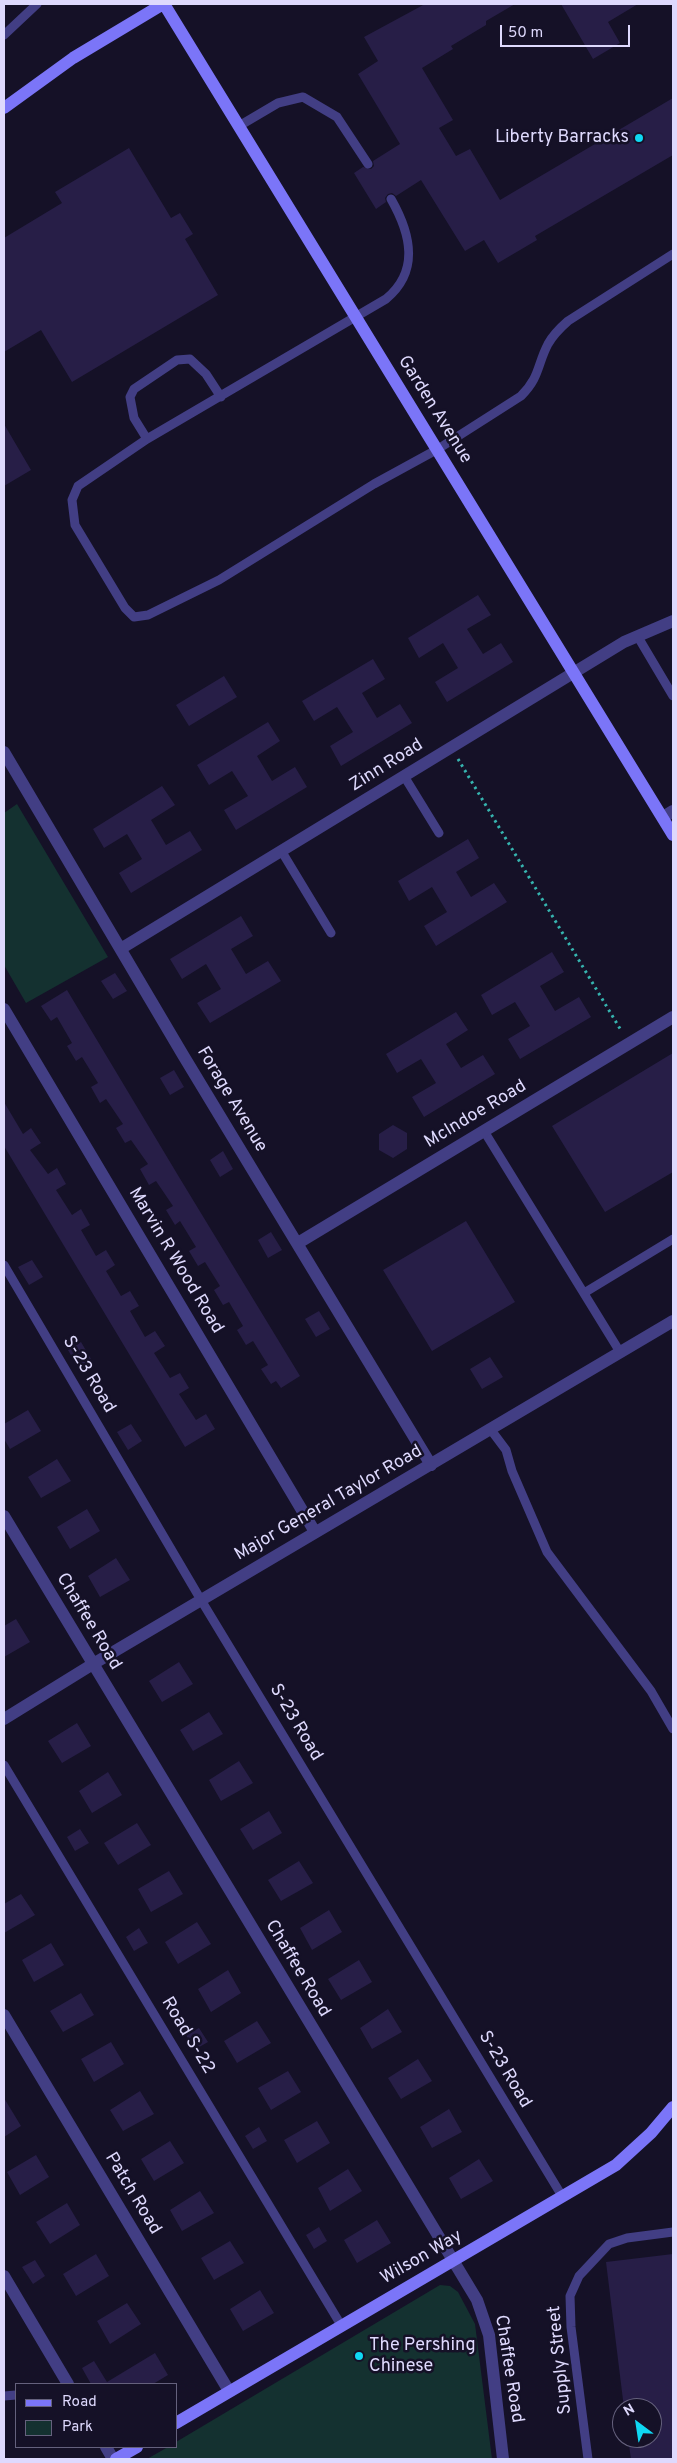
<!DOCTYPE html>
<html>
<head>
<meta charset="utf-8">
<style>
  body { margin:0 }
  #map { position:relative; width:677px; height:2463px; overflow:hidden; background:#151127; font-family:Overpass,sans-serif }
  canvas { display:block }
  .frame { position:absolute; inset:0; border:5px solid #ded9fd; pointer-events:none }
  .legend { position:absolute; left:15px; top:2383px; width:162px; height:65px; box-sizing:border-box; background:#151127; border:1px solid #65617d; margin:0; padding:6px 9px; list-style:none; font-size:15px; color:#ded9fd }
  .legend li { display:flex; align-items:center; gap:10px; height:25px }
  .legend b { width:25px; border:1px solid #65617d }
  .north { position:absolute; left:612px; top:2398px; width:50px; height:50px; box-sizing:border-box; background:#151127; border:1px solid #65617d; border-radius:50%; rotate:329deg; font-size:14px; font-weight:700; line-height:20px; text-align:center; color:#ded9fd }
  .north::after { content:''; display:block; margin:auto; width:18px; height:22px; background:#0fd8f3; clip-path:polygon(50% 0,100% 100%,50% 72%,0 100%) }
  .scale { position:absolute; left:500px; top:25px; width:130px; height:22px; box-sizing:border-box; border:2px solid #ded9fd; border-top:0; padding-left:6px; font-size:15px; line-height:18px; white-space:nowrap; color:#ded9fd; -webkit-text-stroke:4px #151127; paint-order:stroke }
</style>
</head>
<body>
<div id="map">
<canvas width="677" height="2463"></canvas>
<div class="frame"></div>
<ul class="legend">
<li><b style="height:6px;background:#7b75f8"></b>Road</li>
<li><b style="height:14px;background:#143130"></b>Park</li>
</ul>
<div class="north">N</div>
<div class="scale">50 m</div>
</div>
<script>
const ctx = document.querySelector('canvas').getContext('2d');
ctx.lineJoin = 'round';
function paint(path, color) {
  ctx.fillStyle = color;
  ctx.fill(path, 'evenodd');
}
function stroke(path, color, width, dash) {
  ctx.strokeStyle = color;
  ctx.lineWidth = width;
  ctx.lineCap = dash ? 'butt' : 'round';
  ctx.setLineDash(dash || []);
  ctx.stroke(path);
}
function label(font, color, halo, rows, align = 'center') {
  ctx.font = font + ' Overpass,sans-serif';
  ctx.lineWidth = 5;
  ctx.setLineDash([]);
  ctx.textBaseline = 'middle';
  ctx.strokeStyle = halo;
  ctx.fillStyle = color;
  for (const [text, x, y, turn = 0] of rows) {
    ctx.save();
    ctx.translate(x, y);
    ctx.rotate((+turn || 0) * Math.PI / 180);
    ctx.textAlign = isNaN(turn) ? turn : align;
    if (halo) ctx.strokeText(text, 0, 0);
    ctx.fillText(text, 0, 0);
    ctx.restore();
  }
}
paint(new Path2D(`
  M17,804L108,957L26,1003L4,965V813Z
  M440,2285L450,2286L458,2292L475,2324L492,2459H147L168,2447H176V2442Z`), '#143130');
paint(new Path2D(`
  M425,4H515L486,21V25L451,46L453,49L422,68L453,120L439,128L456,156L470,149L500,200L673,98V155L535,236L537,240L498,263L484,240L465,251L421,180L396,196L392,193L388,194L385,198L386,202L376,209L354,173L363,167L371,169L374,166L373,161L400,144L358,74L378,61L364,37Z
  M561,4H638L608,22L620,43L593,59Z
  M129,148L171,218L180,213L193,234L185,239L218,295L72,382L41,330L4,352V238L62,203L55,192Z
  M4,424L31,470L4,486Z
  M478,595L491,615L467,629L483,654L501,643L513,662L447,702L435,682L458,668L443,643L419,658L408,638Z
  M373,659L385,679L362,693L377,718L400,704L412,723L341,766L330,746L353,732L337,707L314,721L302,701Z
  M224,676L237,697L189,726L176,705Z
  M268,722L280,741L257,756L272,781L295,767L307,787L236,830L224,810L248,796L232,771L209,785L197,765Z
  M162,786L175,805L151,820L166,845L190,831L202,850L131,893L119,873L142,859L127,834L104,848L93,829Z
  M468,839L479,858L456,872L471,897L494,883L507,902L436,946L424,926L447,912L432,887L409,901L398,881Z
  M241,916L253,936L231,949L246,974L268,961L281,981L210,1023L197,1003L221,989L206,964L182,979L170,959Z
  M552,952L564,972L540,986L555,1011L579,997L591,1017L520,1059L508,1039L530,1026L515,1002L492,1015L481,995Z
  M115,973L127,991L113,999L101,981Z
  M67,990L179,1177L300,1376L281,1388L276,1381L271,1384L261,1369L268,1365L253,1341L246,1345L237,1330L243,1326L229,1302L223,1305L214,1290L220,1286L205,1262L198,1266L189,1251L196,1247L180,1221L175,1225L166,1210L173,1206L156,1181L149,1185L140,1169L148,1164L131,1140L125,1143L116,1128L123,1124L106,1099L100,1103L91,1087L98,1083L82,1057L76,1061L67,1046L72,1043L57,1017L51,1021L41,1006Z
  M456,1012L468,1030L446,1044L461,1068L483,1055L495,1074L424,1117L412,1097L436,1083L421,1059L397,1073L386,1054Z
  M673,1053V1172L605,1212L552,1126Z
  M174,1070L184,1087L170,1095L160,1078Z
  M4,1102L23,1134L31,1128L41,1143L30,1150L48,1174L57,1168L66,1184L56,1190L72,1215L81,1209L90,1225L81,1230L96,1256L106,1250L115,1265L106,1271L121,1296L130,1291L139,1306L130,1311L145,1337L155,1331L165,1346L154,1353L170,1378L180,1373L189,1388L179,1394L196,1420L206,1414L215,1429L185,1447L4,1146Z
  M393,1125L407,1133V1149L393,1158L379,1150V1134Z
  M223,1151L233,1169L220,1177L210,1160Z
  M466,1221L515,1302L432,1351L383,1270Z
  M271,1232L282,1250L268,1258L258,1240Z
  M32,1260L43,1277L29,1285L18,1267Z
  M319,1311L330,1329L316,1337L305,1319Z
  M81,1342L91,1359L78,1367L68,1350Z
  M490,1357L503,1377L482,1389L470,1369Z
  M28,1410L41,1431L10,1449L4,1439V1424Z
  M131,1424L142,1441L128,1450L117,1432Z
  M57,1459L71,1481L41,1498L28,1477Z
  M87,1509L100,1531L70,1549L57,1527Z
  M116,1558L130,1580L100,1597L88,1576Z
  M16,1619L30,1642L4,1657V1626Z
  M179,1662L193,1684L162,1702L149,1681Z
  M209,1712L223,1734L193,1751L180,1730Z
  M77,1723L91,1746L62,1763L48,1741Z
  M239,1761L253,1783L221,1801L209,1780Z
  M108,1772L122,1795L92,1813L79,1791Z
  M269,1811L282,1833L253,1850L240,1829Z
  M137,1823L151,1845L118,1865L104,1843Z
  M80,1829L89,1843L75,1851L67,1837Z
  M299,1861L313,1883L281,1901L268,1880Z
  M169,1871L183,1894L151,1912L138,1889Z
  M21,1894L35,1915L4,1933V1904Z
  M329,1910L342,1932L312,1950L300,1928Z
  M197,1922L211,1944L178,1964L165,1942Z
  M139,1928L148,1943L134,1951L126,1937Z
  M51,1943L64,1965L34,1982L22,1960Z
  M359,1960L372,1982L341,2000L328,1979Z
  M228,1970L241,1993L211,2012L198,1989Z
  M81,1993L94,2015L63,2032L50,2011Z
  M388,2009L402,2032L372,2049L360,2028Z
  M257,2021L271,2043L237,2063L224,2041Z
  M199,2028L208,2042L194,2050L186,2035Z
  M111,2042L124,2064L94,2082L81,2059Z
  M418,2059L432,2081L401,2099L388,2078Z
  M288,2071L301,2092L271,2110L258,2088Z
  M140,2091L154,2114L123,2131L110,2110Z
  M4,2098L21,2126L4,2137Z
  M449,2109L462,2132L432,2148L420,2127Z
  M317,2121L330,2143L297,2163L284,2140Z
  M259,2127L267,2141L253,2149L245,2136Z
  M170,2141L184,2163L154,2181L141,2159Z
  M36,2155L49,2177L20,2195L7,2172Z
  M479,2159L493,2181L461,2199L449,2178Z
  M348,2169L362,2191L330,2211L318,2188Z
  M200,2191L214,2213L182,2231L170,2210Z
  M67,2203L80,2225L50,2244L36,2222Z
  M377,2220L391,2243L357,2263L344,2240Z
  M319,2227L327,2241L314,2249L306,2235Z
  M230,2241L244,2263L214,2280L201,2258Z
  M96,2254L109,2276L76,2296L63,2274Z
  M673,2254V2459H631L628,2438H652V2408H624L606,2262Z
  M35,2260L45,2276L33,2284L22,2267Z
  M260,2290L274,2313L243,2331L230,2309Z
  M127,2303L141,2324L110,2344L97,2321Z
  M155,2353L168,2375L153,2384H91L82,2368L94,2361L107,2382Z`), '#271e47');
stroke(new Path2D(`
  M458,759L622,1032`), '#36b4af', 3, [2.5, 4]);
stroke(new Path2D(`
  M4,35L37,4
  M239,126L278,103L303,97L337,117L368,164
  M391,199C411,234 420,271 386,299L147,439L78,486L72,500L75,525L125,608L134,617L148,615L219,580L374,484L438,449L521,396C540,377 537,365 548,344C553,335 560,328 568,321L673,254
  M147,439L134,418L130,397L134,389L177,360L190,359L206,374L221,397
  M638,637L673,696
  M404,776L439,833
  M282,852L331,933
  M484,1131L620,1352
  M4,1265L201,1600L562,2196
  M584,1293L673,1239
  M491,1430L506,1450L512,1471L547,1552L651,1691L673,1729
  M4,1765L341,2325
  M4,2396L16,2395
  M588,2459L571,2327L570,2296L579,2276L609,2244L627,2238L673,2232`), '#423e84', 9);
stroke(new Path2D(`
  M4,752L183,1055L431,1465
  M663,817L673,811
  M122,948L624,642L673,621
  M4,1009L315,1532
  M298,1243L673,1017
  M4,1516L477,2300L489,2335L503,2459
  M4,1719L93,1664L673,1321
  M4,2015L229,2391
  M4,2276L68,2384
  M106,2447L113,2459`), '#423e84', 12);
stroke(new Path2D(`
  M164,4L673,835
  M4,108L73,58L163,4
  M176,2423L616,2165L651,2133L673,2107
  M116,2459L137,2447`), '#7b75f8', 12);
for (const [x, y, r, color] of [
  [639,138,5,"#0fd8f3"],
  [359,2356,5,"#0fd8f3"]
]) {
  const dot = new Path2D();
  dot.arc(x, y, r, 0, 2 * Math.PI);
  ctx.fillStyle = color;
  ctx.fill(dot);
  stroke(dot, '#151127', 2);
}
label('18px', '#ded9fd', '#151127', [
  ["Liberty Barracks",629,138],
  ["The Pershing",369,2346,"left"],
  ["Chinese",369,2367,"left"]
], 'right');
label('18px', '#ded9fd', '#151127', [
  ["Garden Avenue",434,410,58],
  ["Zinn Road",387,766,-32],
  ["Forage Avenue",231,1100,59],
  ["McIndoe Road",476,1115,-31],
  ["Marvin R Wood Road",175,1261,59],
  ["S-23 Road",88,1375,59],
  ["Major General Taylor Road",329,1504,-30],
  ["Chaffee Road",88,1622,59],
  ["S-23 Road",295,1723,59],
  ["Chaffee Road",297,1969,59],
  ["Road S-22",187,2036,59],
  ["S-23 Road",504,2070,59],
  ["Patch Road",132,2194,59],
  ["Wilson Way",422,2258,-30],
  ["Supply Street",561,2360,-96],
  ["Chaffee Road",508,2369,81]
]);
</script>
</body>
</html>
